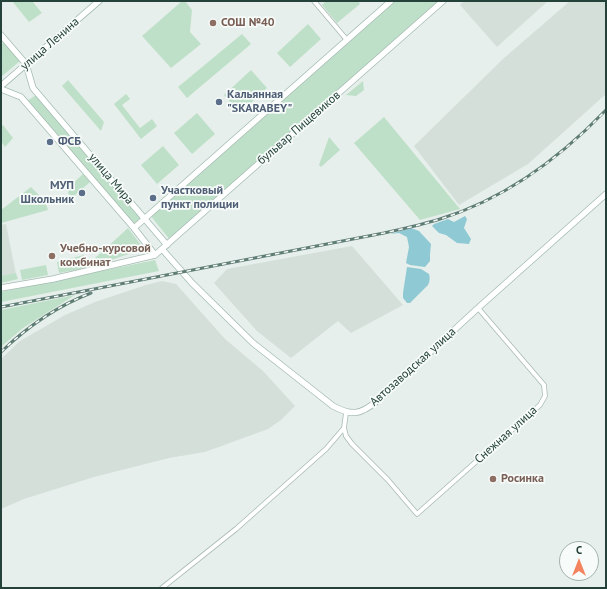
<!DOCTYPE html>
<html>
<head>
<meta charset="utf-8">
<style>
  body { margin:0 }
  #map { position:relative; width:607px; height:589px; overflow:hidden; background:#e6efeb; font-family:"PT Sans",sans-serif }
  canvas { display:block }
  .frame { position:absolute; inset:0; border:2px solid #24423a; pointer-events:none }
  .north { position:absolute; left:559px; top:541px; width:40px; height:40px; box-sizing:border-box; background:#f7fbf9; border:1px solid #a3b1ad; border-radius:50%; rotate:0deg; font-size:11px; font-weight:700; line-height:16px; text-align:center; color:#24423a }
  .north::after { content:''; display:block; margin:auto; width:14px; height:18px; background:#f4845f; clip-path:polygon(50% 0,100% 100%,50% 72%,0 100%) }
</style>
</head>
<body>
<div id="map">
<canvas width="607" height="589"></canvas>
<div class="frame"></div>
<div class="north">С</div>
</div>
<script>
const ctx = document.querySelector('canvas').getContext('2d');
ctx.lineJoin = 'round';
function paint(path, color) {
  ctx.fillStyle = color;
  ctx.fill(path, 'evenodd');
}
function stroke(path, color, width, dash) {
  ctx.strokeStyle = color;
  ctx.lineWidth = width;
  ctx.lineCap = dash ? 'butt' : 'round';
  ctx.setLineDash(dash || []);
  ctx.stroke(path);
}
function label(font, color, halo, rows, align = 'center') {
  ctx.font = font + ' "PT Sans",sans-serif';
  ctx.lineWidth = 3.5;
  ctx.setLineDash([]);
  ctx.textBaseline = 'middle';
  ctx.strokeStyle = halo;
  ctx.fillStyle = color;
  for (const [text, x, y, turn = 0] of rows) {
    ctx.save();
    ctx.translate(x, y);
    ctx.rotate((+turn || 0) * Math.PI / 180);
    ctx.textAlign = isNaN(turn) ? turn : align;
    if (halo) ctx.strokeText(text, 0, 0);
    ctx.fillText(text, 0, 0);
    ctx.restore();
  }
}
paint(new Path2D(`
  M464,1H548L497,47L460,5Z
  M570,1H606V94L528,164L459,205L414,146L504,58Z
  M6,224L16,274L1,277V225Z
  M352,246L403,305L351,333L338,321L291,358L257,331L214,283L227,269Z
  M162,281L176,284L225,339L263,371L295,406L281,420L268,429L205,452L169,458L94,477L24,499L1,509V359L20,341L65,315L95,302L146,285Z`), '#d4dfda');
paint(new Path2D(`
  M12,1H32L42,13L29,22Z
  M182,1H185L192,10L190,32L201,44L171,68L142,36Z
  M326,1H358L360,4L337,23L322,5Z
  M394,1H438L170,240L150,215Z
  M308,24L321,39L290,67L277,53Z
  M242,34L251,44L187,98L178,87Z
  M4,42L20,61L1,77V45Z
  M251,70L267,88L240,113L224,95Z
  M68,80L104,122L101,131L62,86Z
  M363,81L364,90L356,96L346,95Z
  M126,94L130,99L122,105L140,128L152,119L157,126L141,139L114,104Z
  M36,95L141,218L133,225L27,101Z
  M197,113L215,134L192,154L174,133Z
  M384,117L460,209L420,220L354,143Z
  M3,125L13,138L5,147L1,141V127Z
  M329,137L340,150L321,167L319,165Z
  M163,146L179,165L157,184L141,165Z
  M83,174L90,182L72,198L68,193L69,187Z
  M31,187L45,201L48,210L1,223V210Z
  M128,228L144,249L96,265L93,260Z
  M84,255L86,268L59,273L57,262Z
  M155,260L159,271L1,302V292Z
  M46,265L48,275L22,280L20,270Z
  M16,273L18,279L1,283V276Z
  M75,295L23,328L1,347V310Z`), '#bfe0c8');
paint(new Path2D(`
  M465,216L467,219L464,228L471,239L469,244L457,243L446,235L439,233L432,226L434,224L448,219L454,222Z
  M411,228L419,231L431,244L430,254V261L425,267L410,265L406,263L409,247L407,237L399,233L390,234Z
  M407,267L421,269L429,274C430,278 430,281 428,285L410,303H407L403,298V293Z`), '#8ec9d4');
const street = new Path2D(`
  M314,1L347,40
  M346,413L344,428L346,436L352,444L388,480L417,514L540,405L545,396L544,385L478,308
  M162,588L236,529L326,449L344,428`);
const secondary = new Path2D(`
  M1,35L26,64L33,88L167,245
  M1,86L99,1
  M1,89L21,97L134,228L155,255
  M134,228L391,1
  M162,249L192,283L253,343L333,406C352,416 360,415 377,401L478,308L606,194
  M1,288L53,279L155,255L443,1`);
stroke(street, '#a8b8b2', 5.5);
stroke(secondary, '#a4bbb3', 7);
stroke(street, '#fff', 4);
stroke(secondary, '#fff', 5.5);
const rail = new Path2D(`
  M1,307L384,233C402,229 421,225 440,219C505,199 559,159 606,110
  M1,352C27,327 57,306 91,293`);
stroke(rail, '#5f7d75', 3);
stroke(rail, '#f7fbf9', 1.5, [4.5]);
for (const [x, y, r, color] of [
  [213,23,4,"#8d6e63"],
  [219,102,4,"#5c6f8a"],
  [50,142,4,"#5c6f8a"],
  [82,193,4,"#5c6f8a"],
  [153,198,4,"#5c6f8a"],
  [52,256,4,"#8d6e63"],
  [493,479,4,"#8d6e63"]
]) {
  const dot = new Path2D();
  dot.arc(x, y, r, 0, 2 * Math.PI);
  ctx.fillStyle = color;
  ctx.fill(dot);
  stroke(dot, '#f7fbf9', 1.5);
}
label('bold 12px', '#785e54', '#f7fbf9', [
  ["СОШ №40",221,23],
  ["Учебно-курсовой",60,249],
  ["комбинат",60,263],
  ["Росинка",501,479]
], 'left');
label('12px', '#24423a', '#f7fbf9', [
  ["улица Ленина",50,44,-41],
  ["бульвар Пищевиков",299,128,-41],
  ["улица Мира",111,179,50],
  ["Автозаводская улица",413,367,-42],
  ["Снежная улица",506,435,-42]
]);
label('bold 12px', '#4e5e75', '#f7fbf9', [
  ["Кальянная",227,95],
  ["\"SKARABEY\"",227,109],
  ["ФСБ",58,142],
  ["МУП",74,186,"right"],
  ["Школьник",74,200,"right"],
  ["Участковый",161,191],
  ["пункт полиции",161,205]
], 'left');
</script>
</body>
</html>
